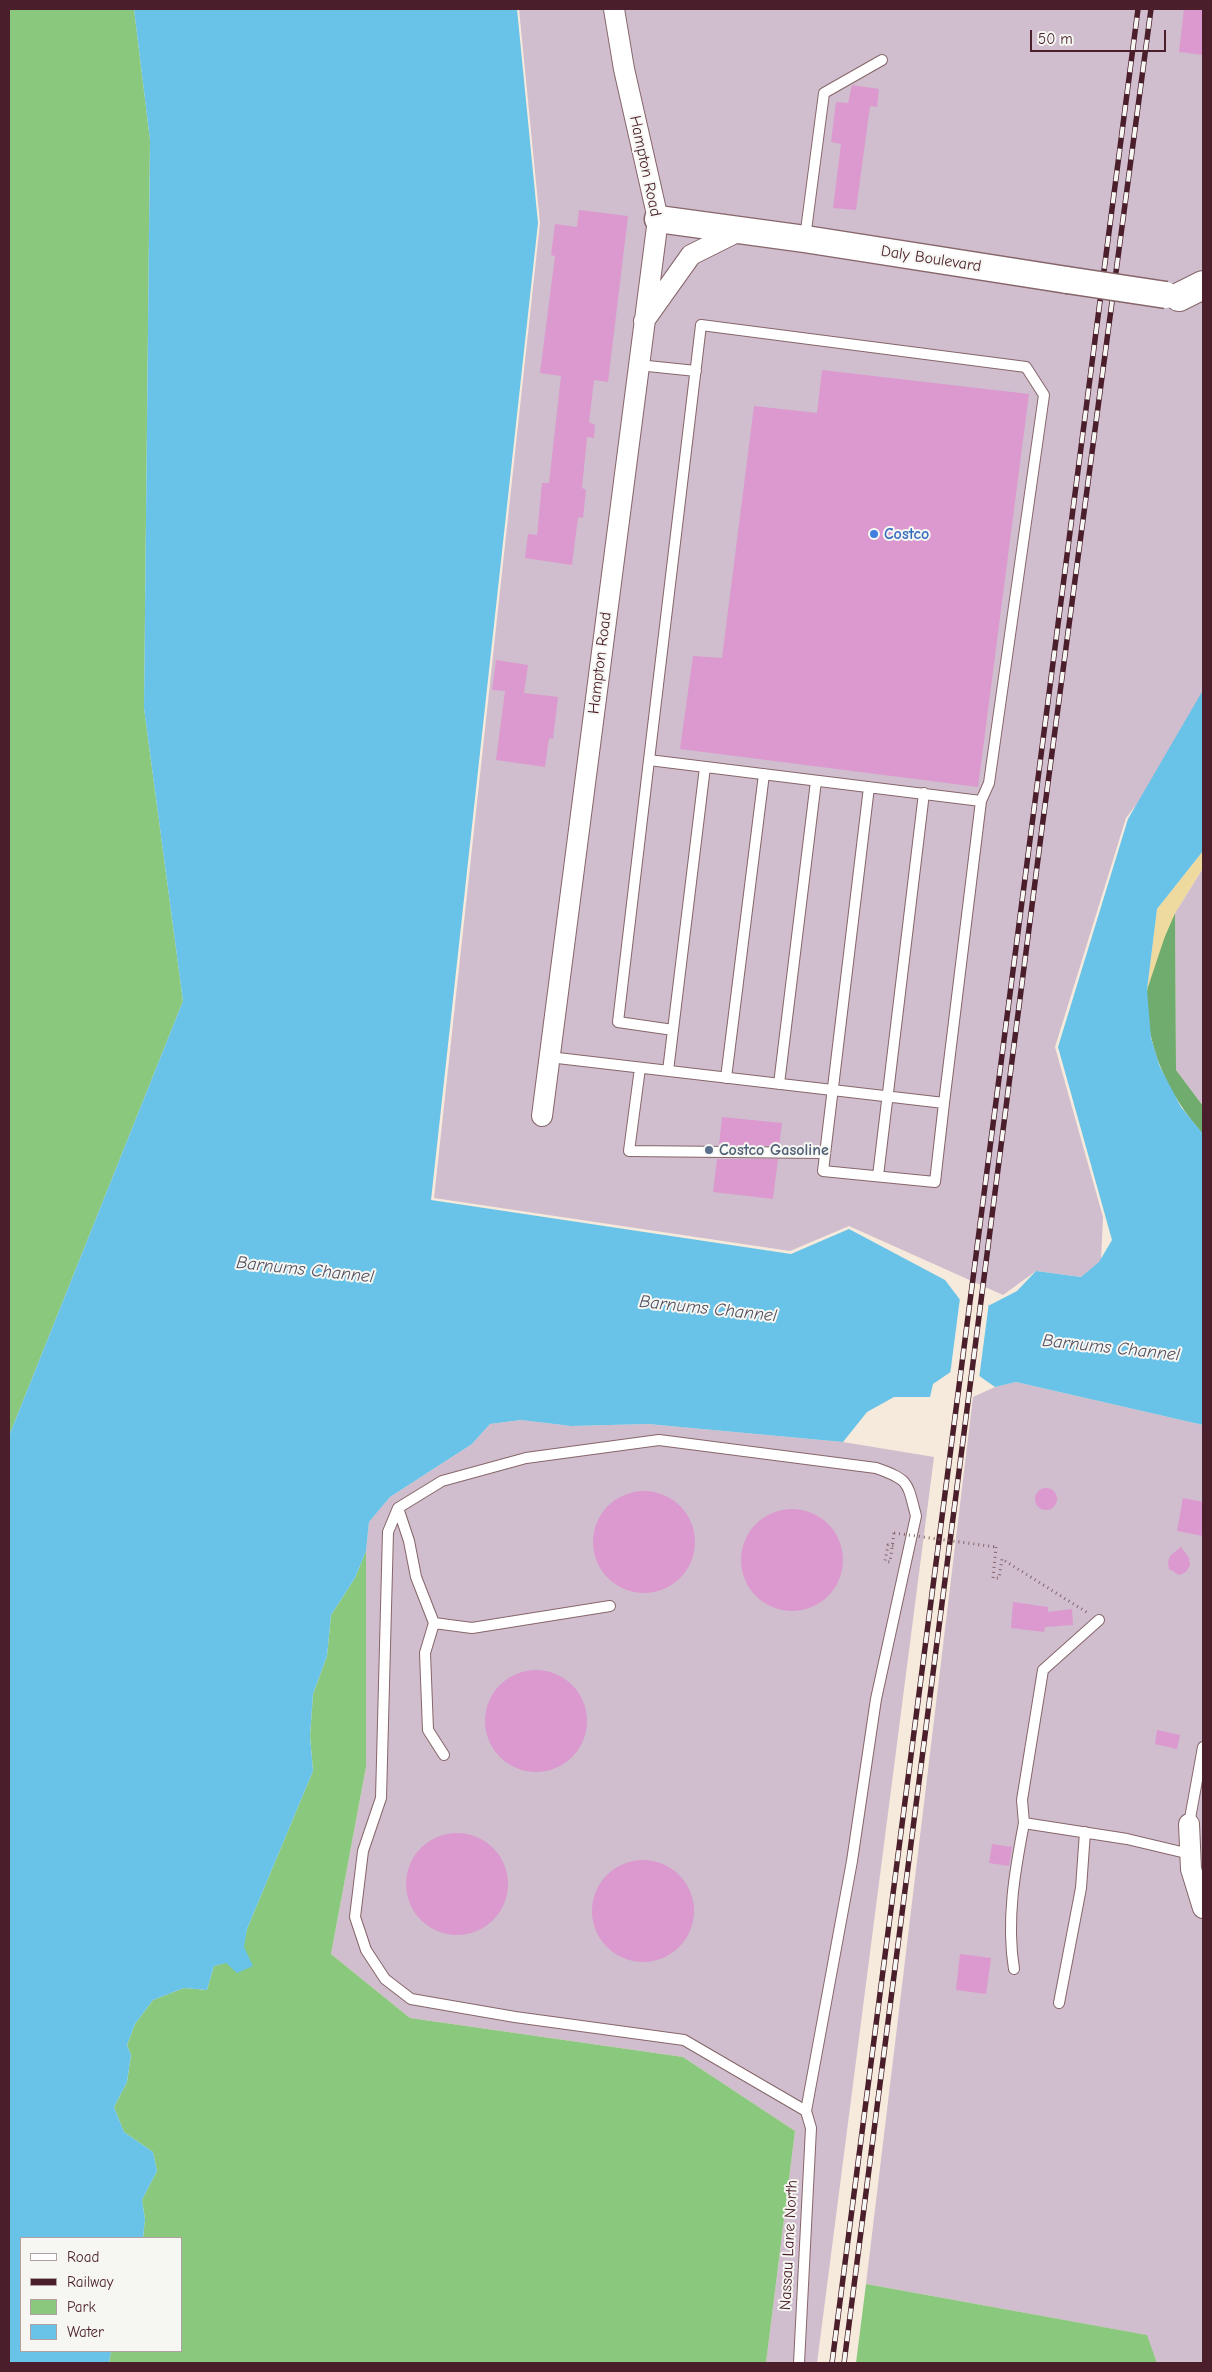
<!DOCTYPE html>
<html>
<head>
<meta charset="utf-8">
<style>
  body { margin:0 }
  #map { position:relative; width:1212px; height:2372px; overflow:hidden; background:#f5eadb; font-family:"Comic Neue",sans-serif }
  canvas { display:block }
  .frame { position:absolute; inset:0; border:10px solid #4a1f2b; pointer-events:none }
  .legend { position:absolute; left:20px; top:2237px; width:162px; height:115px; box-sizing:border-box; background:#f6f6f2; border:1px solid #b1a0a2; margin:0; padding:6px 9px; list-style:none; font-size:15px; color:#4a1f2b }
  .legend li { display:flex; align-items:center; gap:10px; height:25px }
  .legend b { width:25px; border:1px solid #b1a0a2 }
  .scale { position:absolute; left:1030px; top:30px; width:136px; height:22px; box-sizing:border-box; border:2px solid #4a1f2b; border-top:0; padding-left:6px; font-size:15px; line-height:18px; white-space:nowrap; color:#4a1f2b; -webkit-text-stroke:4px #f6f6f2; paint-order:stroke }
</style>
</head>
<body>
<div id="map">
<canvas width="1212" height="2372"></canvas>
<div class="frame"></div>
<ul class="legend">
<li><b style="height:6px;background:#fff"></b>Road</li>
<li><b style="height:6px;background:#4a1f2b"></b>Railway</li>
<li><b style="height:14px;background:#8ac87e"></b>Park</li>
<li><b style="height:14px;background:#69c2e7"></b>Water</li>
</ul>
<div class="scale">50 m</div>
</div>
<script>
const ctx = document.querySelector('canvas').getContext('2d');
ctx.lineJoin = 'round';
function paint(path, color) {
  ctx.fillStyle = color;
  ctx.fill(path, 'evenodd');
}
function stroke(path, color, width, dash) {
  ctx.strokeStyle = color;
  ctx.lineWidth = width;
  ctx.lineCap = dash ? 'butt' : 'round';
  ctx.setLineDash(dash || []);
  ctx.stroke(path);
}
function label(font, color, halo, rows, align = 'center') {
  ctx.font = font + ' "Comic Neue",sans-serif';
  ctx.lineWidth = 4;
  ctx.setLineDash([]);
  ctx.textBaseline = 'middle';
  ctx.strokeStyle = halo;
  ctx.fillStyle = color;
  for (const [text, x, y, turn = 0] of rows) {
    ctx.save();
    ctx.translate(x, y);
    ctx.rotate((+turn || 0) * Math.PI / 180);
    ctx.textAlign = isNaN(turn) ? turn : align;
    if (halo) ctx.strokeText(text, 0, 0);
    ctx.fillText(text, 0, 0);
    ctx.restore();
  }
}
paint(new Path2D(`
  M519,9H1203V718L1126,818L1055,1047L1103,1217L1101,1261L1081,1277L1036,1271L1003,1295L849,1226L790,1251L434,1198L540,223Z
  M1203,868V1106L1176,1070L1175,913Z
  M1016,1382L1203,1425V2363H1157L1146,2335L866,2284L973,1397L995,1387Z
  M521,1420L571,1426L648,1424L843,1442L934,1457L817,2363H766L795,2131L683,2057L410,2018L331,1954L366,1767V1551L369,1522L390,1497L472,1444L490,1424Z`), '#d0bdce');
paint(new Path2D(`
  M9,9H134L150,140L144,708L183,1001L9,1436Z
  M366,1551V1767L331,1954L410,2018L683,2057L795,2131L766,2363H109L111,2351H181V2238H143L145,2219L142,2200L157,2171L153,2152L124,2132L114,2107L127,2082L131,2055L127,2045L135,2024L153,2000L184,1988L207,1990L214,1966C236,1961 243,1949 247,1929L313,1771L310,1736L313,1694L327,1656L331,1615L355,1578Z
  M866,2284L1147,2335L1157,2363H856Z`), '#8ac87e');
paint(new Path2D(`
  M1175,913L1176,1070L1203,1106V1134C1168,1094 1145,1046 1147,992C1148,975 1167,930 1175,913Z`), '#6fac6d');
paint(new Path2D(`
  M1203,851V868L1175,913L1165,936L1147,990L1157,909Z`), '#eeda9e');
paint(new Path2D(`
  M134,9H517L538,223L431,1200L791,1254L849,1229L945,1280L961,1301L990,1305L1017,1291L1036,1271L1081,1277L1099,1262L1112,1240L1058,1047L1128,819L1203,690V851L1157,909L1147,990L1151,1038L1160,1067L1181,1107L1203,1134V1425L1016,1382L995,1387L978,1375L952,1371L933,1384L930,1397H894L867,1412L843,1442L648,1424L571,1426L521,1420L490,1424L472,1444L390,1497L369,1522L366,1551L355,1578L331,1615L327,1656L313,1694L310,1736L313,1771L247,1929L244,1947L253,1966L237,1973L226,1963L214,1966L207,1990L184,1988L153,2000L135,2024L127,2045L131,2055L127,2082L114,2107L124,2132L153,2152L157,2171L142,2200L145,2219L143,2238H21V2351H111L109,2363H9V1436L183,1001L144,708L150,140Z`), '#69c2e7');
paint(new Path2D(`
  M960,1298L989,1302L979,1379L950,1375Z`), '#f5eadb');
paint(new Path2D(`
  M1184,9H1203V55L1179,52Z
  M852,85L879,89L877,107L870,106L856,210L833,208L841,144L831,142L836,102L848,103Z
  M579,210L628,216L608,382L594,380L589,422L595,425L594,438L587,437L582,488L586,490L583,518L578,517L572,565L525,558L528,534L537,535L542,483H549L561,376L540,373L555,256L551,255L555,224L577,227Z
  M822,370L1029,394L978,787L680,749L693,656L722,658L754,406L817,413Z
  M496,660L528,665L524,693L558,697L553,739L549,738L545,767L496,760L505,691L492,690Z
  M722,1117L782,1123L779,1146L719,1145Z
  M717,1159H778L773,1199L713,1192Z
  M1035 1499a11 11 0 1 1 22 0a11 11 0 1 1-22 0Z
  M593 1542a51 51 0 1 1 102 0a51 51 0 1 1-102 0Z
  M1183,1498L1203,1502V1536L1177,1531Z
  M741 1560a51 51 0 1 1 102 0a51 51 0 1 1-102 0Z
  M1181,1547L1189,1558L1190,1565L1186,1572L1179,1575L1169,1569L1168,1562L1170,1556Z
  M1013,1602L1048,1607V1612L1072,1609L1073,1625L1045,1627L1044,1632L1011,1628Z
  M485 1721a51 51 0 1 1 102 0a51 51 0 1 1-102 0Z
  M1157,1730L1180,1735L1177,1749L1155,1744Z
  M406 1884a51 51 0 1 1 102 0a51 51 0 1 1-102 0Z
  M992,1844L1012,1847L1009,1866L989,1863Z
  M592 1911a51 51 0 1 1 102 0a51 51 0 1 1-102 0Z
  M960,1954L991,1958L986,1994L956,1990Z`), '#db99cf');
const service = new Path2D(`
  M805,238L824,93L882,60
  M638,365L696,371
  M649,760L618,1022L673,1030
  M869,787L823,1171L935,1182L944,1103
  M549,1057L944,1103L981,801L989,783L1044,395L1026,367L701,325L649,760L981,801
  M640,1068L629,1151L825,1153
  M668,1071L705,767
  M726,1078L764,774
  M779,1084L816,781
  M878,1176L924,793
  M398,1508L409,1541L416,1577L434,1623L472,1628L610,1606
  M1099,1620L1043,1670L1022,1800L1024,1823L1127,1839L1190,1854
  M434,1623L425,1653L428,1730L444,1755
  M1189,1824L1203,1747
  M1014,1969C1006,1920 1015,1870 1024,1823
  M1059,2003L1081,1888L1085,1832
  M799,2363L811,2128L806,2111L852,1861L876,1699L916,1516C907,1482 910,1480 876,1468L659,1440L526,1458L442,1481L398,1508L388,1532L381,1798L363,1851L355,1917L366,1950L385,1979L411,1999L515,2017L684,2040L806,2111`);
const minor = new Path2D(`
  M644,321L691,255L741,230
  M542,1116L658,219L624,69L614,9
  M1189,1824L1191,1869L1203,1908`);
const tertiary = new Path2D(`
  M658,219L805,239L1067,280`);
const secondary = new Path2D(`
  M1179,297L1203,285`);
stroke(service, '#866669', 12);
stroke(minor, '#866669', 22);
stroke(tertiary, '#866669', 29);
stroke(secondary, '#866669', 30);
stroke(new Path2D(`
  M894,1533L890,1562L885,1561L888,1545L896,1546
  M996,1547L993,1578H999L1002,1559L1088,1613`), '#866669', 3, [1, 4]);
stroke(service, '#fff', 10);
stroke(minor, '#fff', 20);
stroke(tertiary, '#fff', 26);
stroke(secondary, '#fff', 28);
const rail = new Path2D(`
  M832,2363L1138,9
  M844,2363L1042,828L1151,9`);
stroke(rail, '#4a1f2b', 5.5);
stroke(rail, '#f6f6f2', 4, [11]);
const tertiaryBridge = new Path2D(`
  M1067,280L1166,295`);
stroke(tertiaryBridge, '#866669', 29, []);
stroke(new Path2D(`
  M894,1533L996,1547`), '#866669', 3, [1, 4]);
stroke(tertiaryBridge, '#fff', 26);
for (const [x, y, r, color] of [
  [874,534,5,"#3f7fe0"],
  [709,1150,5,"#5c6f8a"]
]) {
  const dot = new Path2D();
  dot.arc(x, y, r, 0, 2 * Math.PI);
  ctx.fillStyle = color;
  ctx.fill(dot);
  stroke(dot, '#f6f6f2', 2);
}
label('16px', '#4a1f2b', '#f6f6f2', [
  ["Hampton Road",645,166,78],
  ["Daly Boulevard",931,259,9],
  ["Hampton Road",600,663,-83],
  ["Nassau Lane North",789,2245,-87]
]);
label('bold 16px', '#366cbe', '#f6f6f2', [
  ["Costco",884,534]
], 'left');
label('bold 16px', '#4e5e75', '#f6f6f2', [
  ["Costco Gasoline",719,1150]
], 'left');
label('italic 18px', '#535063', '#f6f6f2', [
  ["Barnums Channel",305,1270,6],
  ["Barnums Channel",708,1309,6],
  ["Barnums Channel",1111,1348,6]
]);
</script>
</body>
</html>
